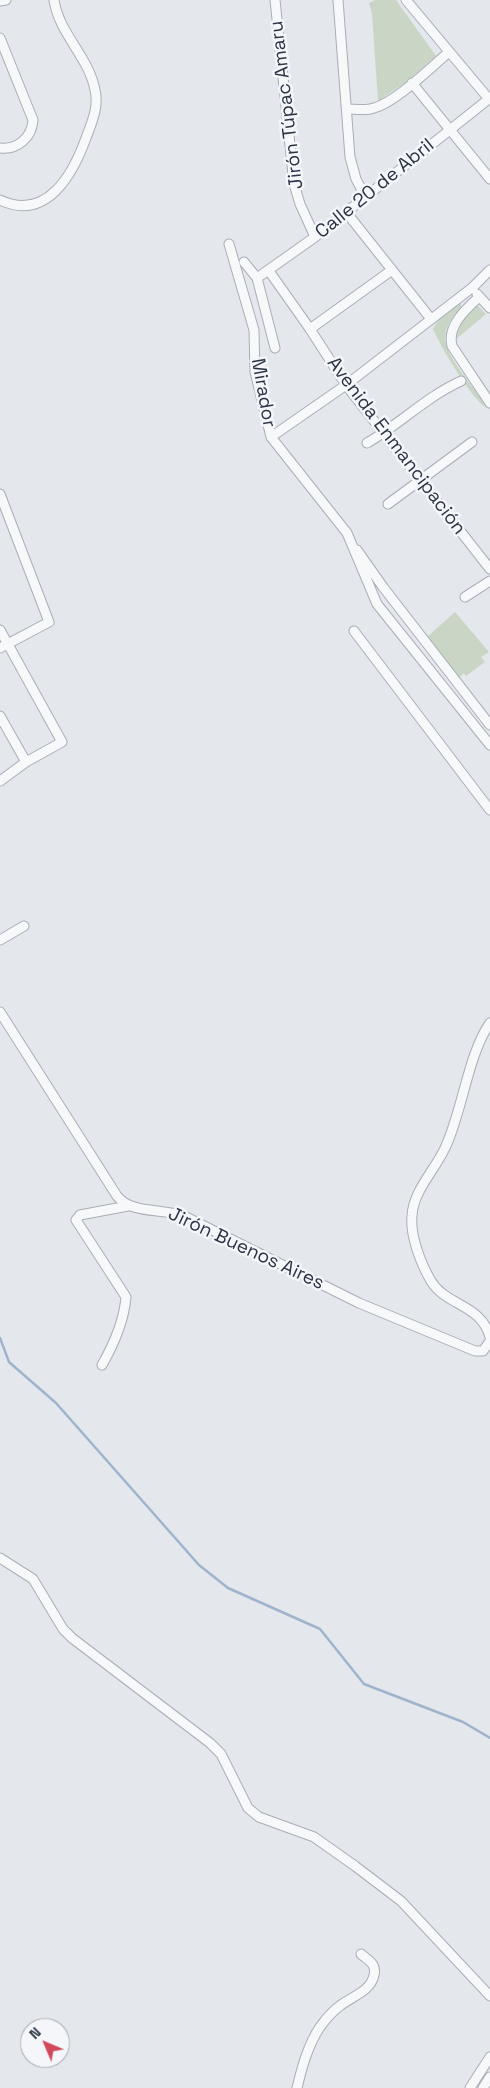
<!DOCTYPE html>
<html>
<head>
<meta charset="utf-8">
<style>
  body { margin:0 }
  #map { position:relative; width:490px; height:2088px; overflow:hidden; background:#e4e7ec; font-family:"Space Grotesk",sans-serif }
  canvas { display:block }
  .north { position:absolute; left:20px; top:2018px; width:50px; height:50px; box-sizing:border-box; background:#f4f6f9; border:1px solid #a4a8b1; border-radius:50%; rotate:315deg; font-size:14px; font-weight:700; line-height:20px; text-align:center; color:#2b3445 }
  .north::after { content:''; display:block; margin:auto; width:18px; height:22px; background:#d1495b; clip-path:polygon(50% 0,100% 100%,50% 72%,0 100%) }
</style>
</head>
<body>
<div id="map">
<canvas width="490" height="2088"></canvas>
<div class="north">N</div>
</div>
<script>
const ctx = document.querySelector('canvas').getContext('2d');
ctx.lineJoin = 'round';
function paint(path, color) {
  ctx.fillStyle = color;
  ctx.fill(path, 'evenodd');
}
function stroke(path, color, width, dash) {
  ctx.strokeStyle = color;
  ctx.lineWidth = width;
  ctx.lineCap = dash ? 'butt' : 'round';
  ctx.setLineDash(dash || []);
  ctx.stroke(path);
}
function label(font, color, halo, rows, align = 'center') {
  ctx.font = font + ' "Space Grotesk",sans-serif';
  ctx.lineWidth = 5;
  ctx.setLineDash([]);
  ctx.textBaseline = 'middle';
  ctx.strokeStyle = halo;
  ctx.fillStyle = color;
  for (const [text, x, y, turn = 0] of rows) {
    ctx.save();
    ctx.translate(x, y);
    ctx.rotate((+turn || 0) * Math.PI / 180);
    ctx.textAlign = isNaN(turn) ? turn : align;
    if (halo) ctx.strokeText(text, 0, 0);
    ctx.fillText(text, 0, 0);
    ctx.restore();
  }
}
paint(new Path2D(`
  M375,0H396L436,56L406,82L378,101L372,14L369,3Z
  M461,303V307C453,316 442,330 446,344C450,361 478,393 489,409C473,403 440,345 433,329L441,316Z
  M477,305L486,314L454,341L462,321Z
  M455,612L489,652L481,657L485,662L466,676L464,673L459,678L427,637Z`), '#c9d6c5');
stroke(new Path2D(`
  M0,1338L9,1362L56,1403L199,1565L228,1588L320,1629L364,1684L463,1722L490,1738`), '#9fb4cc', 2.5);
const minor = new Path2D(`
  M275,0L294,184L300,204L315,237
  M338,0L350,157L356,179L365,196
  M406,0L489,99
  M0,1L6,0
  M0,38L33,120C32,137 18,150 0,148
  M412,83L490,179
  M347,109C355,109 366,111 374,108C396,102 430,68 449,52
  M0,200C47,222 73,174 86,138C92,122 99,107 95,90C89,57 59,34 54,0
  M346,212L431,319
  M229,244L254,330L255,372L271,437L347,533L377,604L490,745
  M244,262L257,278L275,348
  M269,271L310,329L346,385L490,569
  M257,278L315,237L490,98
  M477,294L490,308
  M479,297C465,310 447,326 452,346L490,403
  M310,329L392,270
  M271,437L346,385L473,287L490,270
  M367,443C400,424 426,397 461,381
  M0,494L49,622L0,648
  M388,504L472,442
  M357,550L383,587L490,725
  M465,597L490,581
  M0,630L62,742L26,762L0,781
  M354,631L490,810
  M0,716L26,762
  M0,940L24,926
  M0,1012L117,1196C131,1214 161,1208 184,1216L359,1303L475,1351H483L490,1341
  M490,1023C468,1054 462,1113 445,1148C435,1170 413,1191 412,1216C410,1236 421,1264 431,1281C446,1306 481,1304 490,1337
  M102,1365C114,1344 124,1321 126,1297L76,1220L80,1215L128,1206
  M0,1558L33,1579L63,1629L72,1638L210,1743L221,1754L248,1808L259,1817L314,1837L355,1866L401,1901L490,1996
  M297,2088C302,2067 308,2045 320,2027C325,2020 334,2010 341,2005C353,1996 371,1991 374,1975C377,1964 368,1960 361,1954
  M470,2088L490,2057
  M483,2088L490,2077`);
stroke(minor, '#a9aeb7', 11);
stroke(minor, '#f7f8fa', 9);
label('19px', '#2b3445', '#f4f6f9', [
  ["Jirón Túpac Amaru",287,105,-97],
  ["Calle 20 de Abril",375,189,-39],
  ["Mirador",263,393,80],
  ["Avenida Enmancipación",396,446,53],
  ["Jirón Buenos Aires",246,1249,25]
]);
</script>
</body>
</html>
